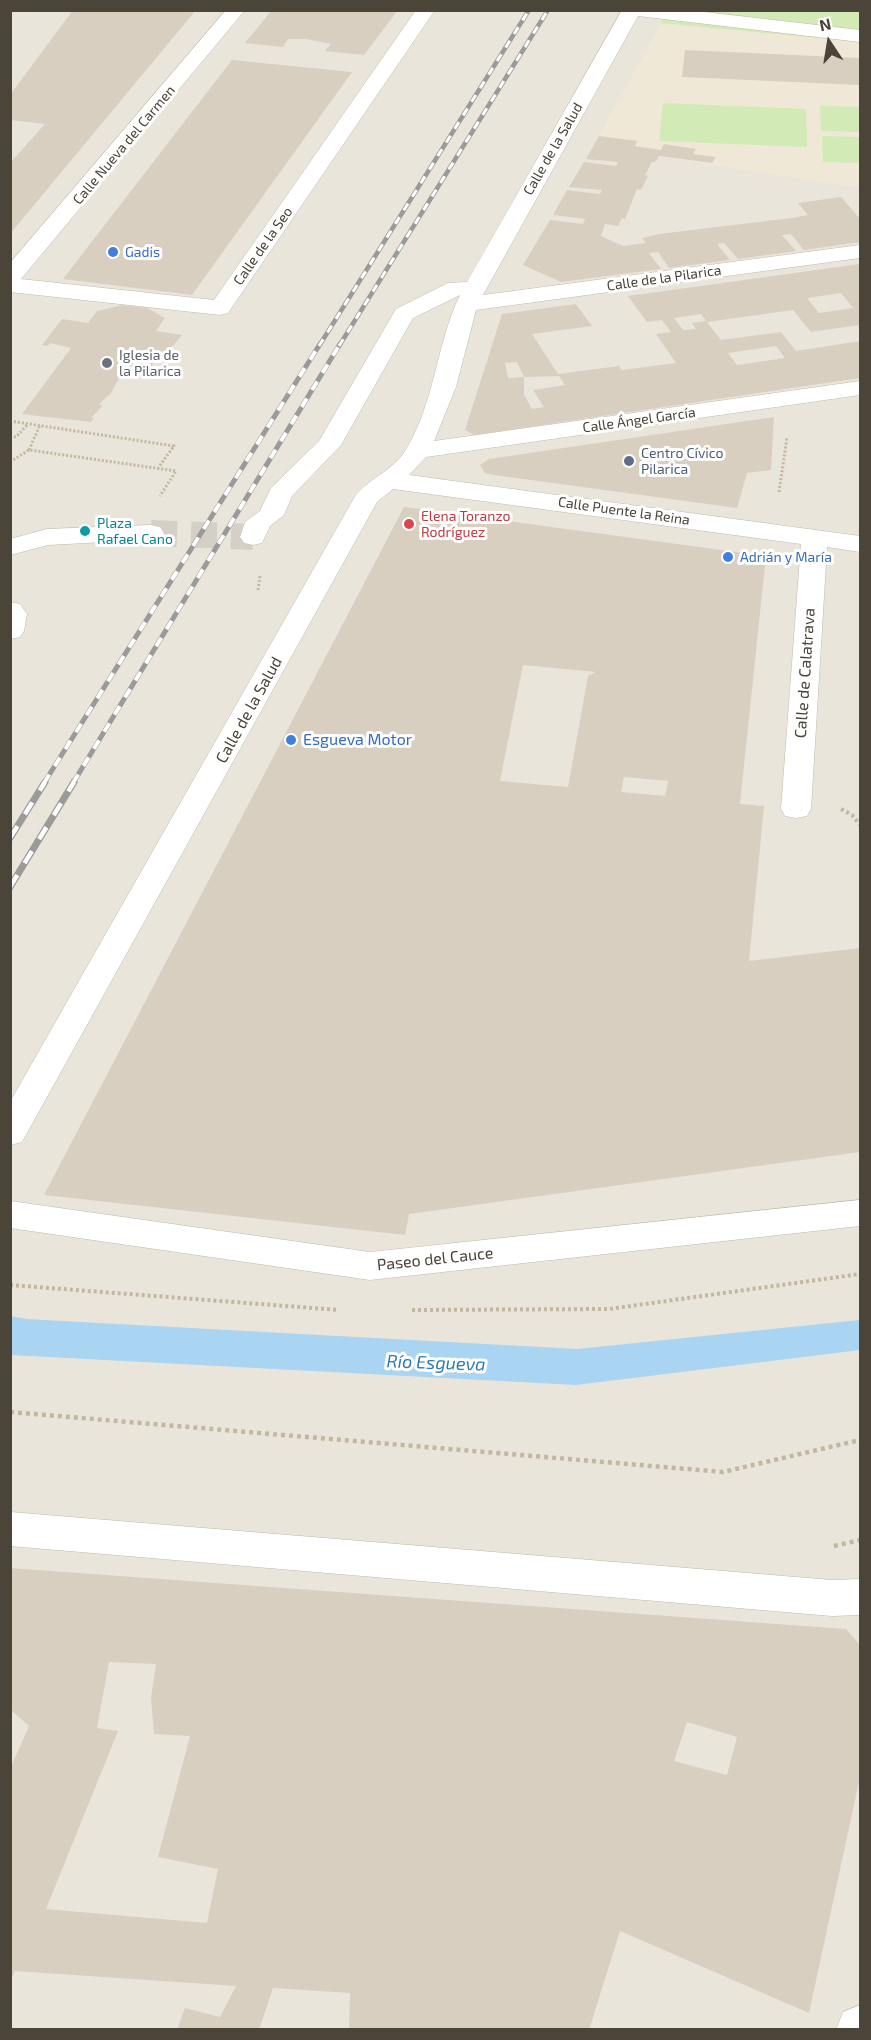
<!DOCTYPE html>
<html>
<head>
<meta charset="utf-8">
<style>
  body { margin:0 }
  #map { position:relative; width:871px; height:2040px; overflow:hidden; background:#f6f3ec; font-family:"Exo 2",sans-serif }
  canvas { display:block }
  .frame { position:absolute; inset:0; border:12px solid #4b4439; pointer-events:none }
  .north { position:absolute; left:799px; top:12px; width:60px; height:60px; -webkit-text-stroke:4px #fff; paint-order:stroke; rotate:348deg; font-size:16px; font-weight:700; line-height:24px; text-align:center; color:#4b4439 }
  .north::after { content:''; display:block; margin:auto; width:21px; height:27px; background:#4b4439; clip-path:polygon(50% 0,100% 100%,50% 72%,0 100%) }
</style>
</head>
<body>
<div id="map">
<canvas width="871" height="2040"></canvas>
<div class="frame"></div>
<div class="north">N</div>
</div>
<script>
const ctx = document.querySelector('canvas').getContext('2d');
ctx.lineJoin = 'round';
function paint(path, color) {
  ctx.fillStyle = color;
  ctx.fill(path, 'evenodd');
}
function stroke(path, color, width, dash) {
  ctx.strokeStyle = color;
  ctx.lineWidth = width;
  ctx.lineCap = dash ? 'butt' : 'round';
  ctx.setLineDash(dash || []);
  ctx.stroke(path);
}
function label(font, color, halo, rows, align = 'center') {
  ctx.font = font + ' "Exo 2",sans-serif';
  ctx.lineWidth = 6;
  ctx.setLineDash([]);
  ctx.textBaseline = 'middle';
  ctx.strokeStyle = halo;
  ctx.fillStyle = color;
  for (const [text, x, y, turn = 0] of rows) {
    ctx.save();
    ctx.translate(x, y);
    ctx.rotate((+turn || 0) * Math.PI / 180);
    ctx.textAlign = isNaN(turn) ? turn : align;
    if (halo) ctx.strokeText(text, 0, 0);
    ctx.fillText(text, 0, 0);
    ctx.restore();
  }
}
paint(new Path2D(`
  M11,11H860V2029H11Z`), '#eae5da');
paint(new Path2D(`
  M661,23L860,42V188L630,152L636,141L599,136Z`), '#efe8d6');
paint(new Path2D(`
  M667,11H860V42L661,23Z
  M663,103L806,109L807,147L659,141Z
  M820,106L860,107V132L821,131Z
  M822,136L860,137V163L823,162Z`), '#d2eab5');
paint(new Path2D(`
  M11,1316L26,1319L577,1349L860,1320V1350L576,1385L11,1355Z`), '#a9d4f2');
paint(new Path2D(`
  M73,10H196L10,234V163L45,124L10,120V95Z
  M272,10H398L364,55L325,51L331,44L306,39H288L283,47L245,43Z
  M685,50L860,58V85L682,77Z
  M232,60L352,72L192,295L63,279Z
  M599,136L637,141L635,146L661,150L664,144L696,149L693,154L716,157L712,163L659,156L655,162H652L645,175L648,176L641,190L637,189L625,219L622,218L618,226L605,224L601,236L623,246L646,243L642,238L659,234L792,218L808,215L798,203L841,197L860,219V242L804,250L791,234L782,235L796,251L738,259L724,243L717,244L730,260L669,268L658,252L649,253L661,269L561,282L523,265L550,220L583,224L585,219L553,215L567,190L600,194L602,190L569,187L584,162L616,166L618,162L586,159Z
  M860,264V325L811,332L793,310L707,322L701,314L674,318L683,330L696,329L692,323L706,321L721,340L781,332L796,351L860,341V378L474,435L465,430L502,314L576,304L592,326L532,334L558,374L619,366L622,370L676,363L656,334L671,332L662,320L647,322L628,296ZM841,293L853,308L819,313L807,298ZM776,346L785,358L737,365L728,353ZM517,362L524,377L559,376L565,385L533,390L544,407L532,409L524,395V377L508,378L505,363Z
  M123,305L147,308L165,318L156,331L182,335L165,355L168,356L166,359H156L150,368L128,366L129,367L124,370L109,396H107L99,405H103L91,418H94L91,422L22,414L71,348L50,343L48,346L42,345L62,319L88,323L97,311Z
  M774,417L771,470L747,473L737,508L494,475L485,473L480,465L489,459Z
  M404,507L766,556L740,804L764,806L749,961L860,948V1152L409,1214L405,1235L44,1195ZM523,665L596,672L588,676L568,787L500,781ZM624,777L668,781L665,796L621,792Z
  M10,1568L846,1629L860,1645V1777L809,2013L620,1931L589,2030H349L350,1993L273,1988L259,2030H177L185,2008L220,2017L236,1986L15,1971L10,1981V1769L29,1726L10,1709ZM109,1662L156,1664L151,1698L154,1734L190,1736L158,1857L218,1869L207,1923L46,1909L118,1731L97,1728ZM687,1722L737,1737L727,1775L674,1761Z`), '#d8cfc1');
stroke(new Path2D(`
  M151,533L253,537`), '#d4d0c8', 26, [26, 14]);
const minor = new Path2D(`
  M226,10H245L21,279L214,300L416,10H435L228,313L220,315L10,292V263Z
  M622,10H687L860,30V42L638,16L483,295L860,245V258L476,310L456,387L434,441L860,381V395L426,457L409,475L860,536V552L827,547L811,809L807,816L796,818L785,816L781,809L801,544L393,489L377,502L22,1142L10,1145V1102L354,498C367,479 393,471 405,451C435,404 436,344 460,295L413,318L341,445L292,496L284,515L270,526L262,543L253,545L244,543L240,537L245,522L260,511L271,488L319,441L396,309L448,283L467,282Z
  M151,525L160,527L164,533L160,539L48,545L10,555V539L47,529Z
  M10,602L20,604L27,614L24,631L20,637L10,639Z
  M860,1200V1226L370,1280L10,1228V1201L370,1252Z
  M10,1512L832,1580L860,1579V1615L832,1616L10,1546Z
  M860,2005V2030H836L843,2012Z`);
stroke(minor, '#c2bbae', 1);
stroke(new Path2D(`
  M10,421L174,446L158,468
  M10,436L16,437L28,424
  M29,450L40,425
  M10,462L29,450L176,471L160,496
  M779,492L787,437
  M258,590L260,576`), '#c4b79f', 3, [2, 2]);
stroke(new Path2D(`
  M841,809L852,815L860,825
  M10,1285L339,1310
  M412,1310L609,1309L860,1274`), '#c4b79f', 4, [3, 3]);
stroke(new Path2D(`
  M10,1412L723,1472L860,1440
  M834,1546L860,1540`), '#c4b79f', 4.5, [4, 4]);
paint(minor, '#fff');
const railFar2 = new Path2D(`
  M319,346L529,10
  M339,346L548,10`);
const railFar1 = new Path2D(`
  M44,783L320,344
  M73,783L340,344`);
const rail = new Path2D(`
  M10,838L45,782
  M10,887L74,782`);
stroke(railFar2, '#9a9a9a', 4.5);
stroke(railFar1, '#9a9a9a', 5);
stroke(rail, '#9a9a9a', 7);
stroke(railFar2, '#fff', 3, [8]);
stroke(railFar1, '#fff', 4, [10]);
stroke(rail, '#fff', 4.5, [14]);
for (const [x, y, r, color] of [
  [113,252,6,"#3f7fe0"],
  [107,363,6,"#6b7280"],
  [629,461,6,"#5c6f8a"],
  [409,524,6,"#e0444e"],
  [85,531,6,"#0f9aa8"],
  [728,557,6,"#3f7fe0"],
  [291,740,6,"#3f7fe0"]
]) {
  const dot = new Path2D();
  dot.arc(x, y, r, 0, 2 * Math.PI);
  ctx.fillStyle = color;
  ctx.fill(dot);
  stroke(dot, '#fff', 2);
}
label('14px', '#4b4439', '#fff', [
  ["Calle Nueva del Carmen",124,145,-50],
  ["Calle de la Salud",553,149,-60],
  ["Calle de la Seo",263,246,-55],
  ["Calle de la Pilarica",664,278,-8],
  ["Calle Ángel García",639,420,-8],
  ["Calle Puente la Reina",624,511,8]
]);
label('14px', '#366cbe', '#fff', [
  ["Gadis",125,252],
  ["Adrián y María",740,557]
], 'left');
label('14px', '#5b616d', '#fff', [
  ["Iglesia de",119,355],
  ["la Pilarica",119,371]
], 'left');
label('14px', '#4e5e75', '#fff', [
  ["Centro Cívico",641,453],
  ["Pilarica",641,469]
], 'left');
label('14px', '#be3a42', '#fff', [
  ["Elena Toranzo",421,516],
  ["Rodríguez",421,532]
], 'left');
label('14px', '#0d838f', '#fff', [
  ["Plaza",97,523],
  ["Rafael Cano",97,539]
], 'left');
label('16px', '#4b4439', '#fff', [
  ["Calle de Calatrava",805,673,-86],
  ["Calle de la Salud",249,710,-61],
  ["Paseo del Cauce",435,1259,-6]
]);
label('16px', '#366cbe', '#fff', [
  ["Esgueva Motor",303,740]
], 'left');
label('italic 18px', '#2e7ab2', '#fff', [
  ["Río Esgueva",436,1363,2]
]);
</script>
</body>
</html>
